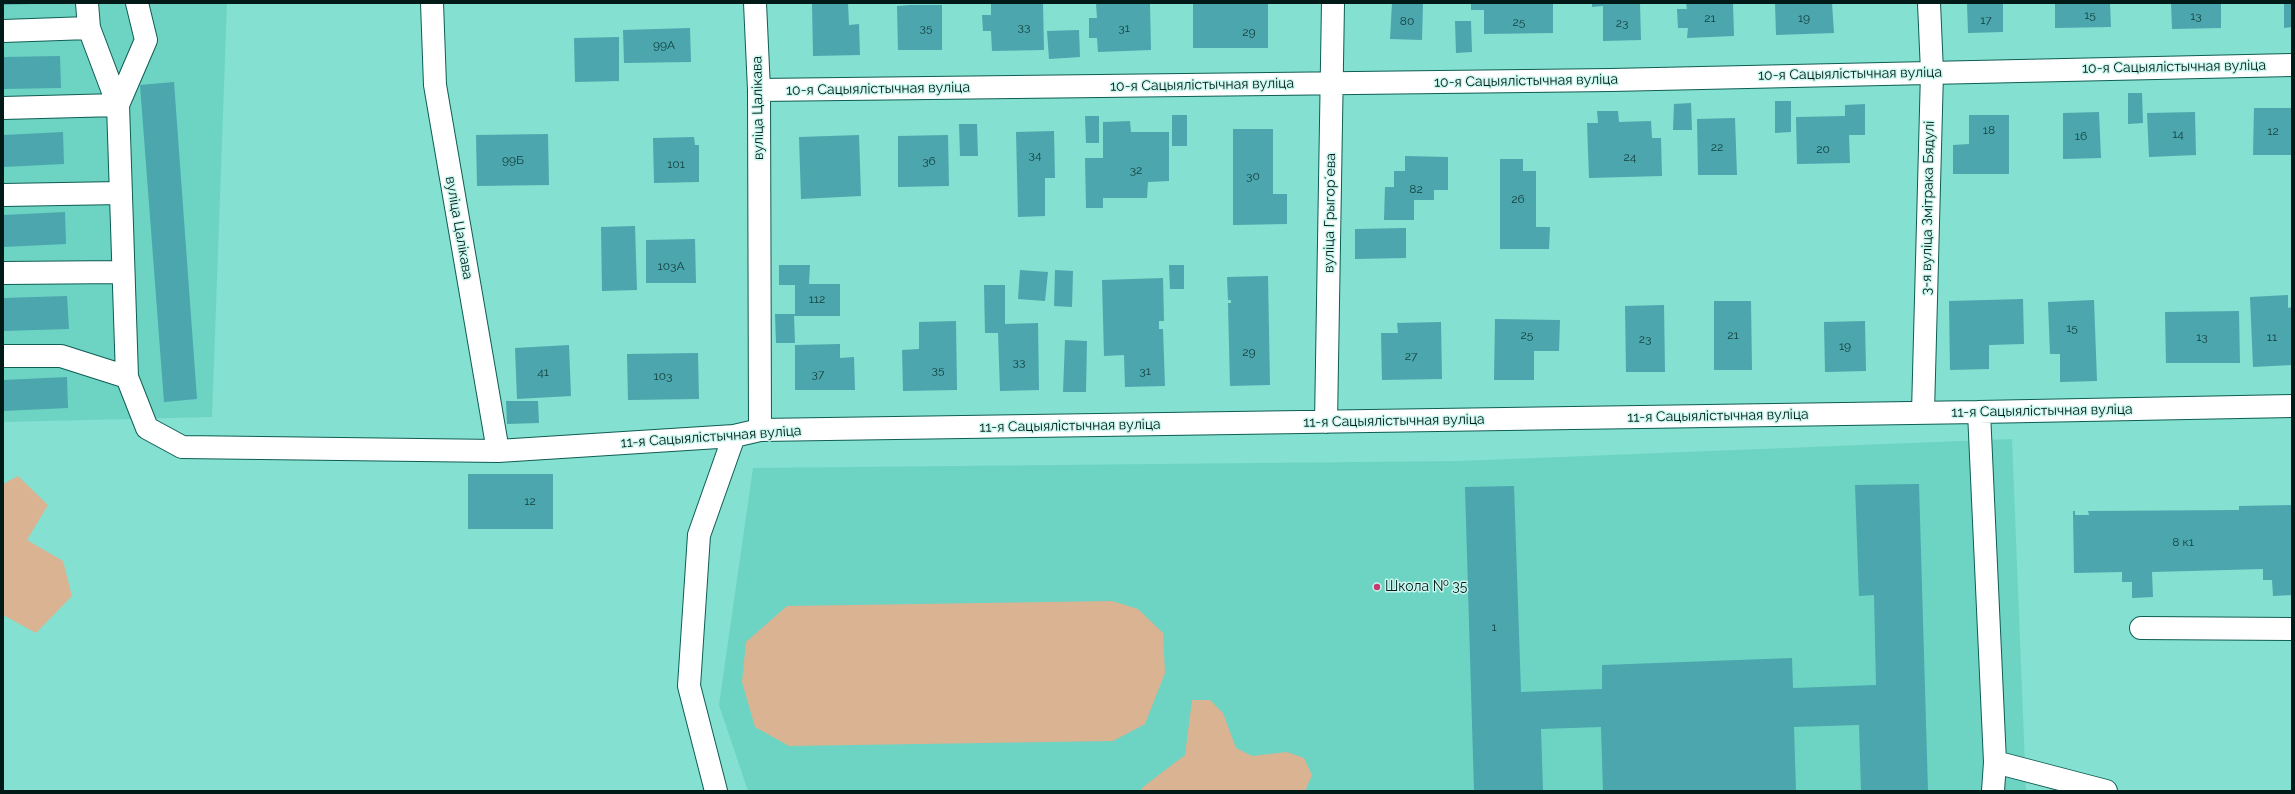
<!DOCTYPE html>
<html>
<head>
<meta charset="utf-8">
<style>
  body { margin:0 }
  #map { position:relative; width:2295px; height:794px; overflow:hidden; background:#84e0d0; font-family:Raleway,sans-serif }
  canvas { display:block }
  .frame { position:absolute; inset:0; border:4px solid #001b17; pointer-events:none }
</style>
</head>
<body>
<div id="map">
<canvas width="2295" height="794"></canvas>
<div class="frame"></div>
</div>
<script>
const ctx = document.querySelector('canvas').getContext('2d');
ctx.lineJoin = 'round';
function paint(path, color) {
  ctx.fillStyle = color;
  ctx.fill(path, 'evenodd');
}
function stroke(path, color, width, dash) {
  ctx.strokeStyle = color;
  ctx.lineWidth = width;
  ctx.lineCap = dash ? 'butt' : 'round';
  ctx.setLineDash(dash || []);
  ctx.stroke(path);
}
function label(font, color, halo, rows, align = 'center') {
  ctx.font = font + ' Raleway,sans-serif';
  ctx.lineWidth = 3;
  ctx.setLineDash([]);
  ctx.textBaseline = 'middle';
  ctx.strokeStyle = halo;
  ctx.fillStyle = color;
  for (const [text, x, y, turn = 0] of rows) {
    ctx.save();
    ctx.translate(x, y);
    ctx.rotate((+turn || 0) * Math.PI / 180);
    ctx.textAlign = isNaN(turn) ? turn : align;
    if (halo) ctx.strokeText(text, 0, 0);
    ctx.fillText(text, 0, 0);
    ctx.restore();
  }
}
paint(new Path2D(`
  M3,3H227L212,417L3,422Z
  M2012,439L2026,791H748L719,705L753,468L1460,461Z`), '#6dd4c3');
paint(new Path2D(`
  M18,476L48,505L27,540L63,561L72,596L36,633L3,615V484Z
  M1112,601L1138,609L1163,633L1165,673L1145,724L1113,741L789,746L755,727L742,682L746,642L787,606Z
  M1192,700H1210L1223,713L1236,748L1252,756L1287,752L1304,758L1312,775L1305,791H1140L1143,787L1185,755Z`), '#d9b392');
paint(new Path2D(`
  M3,3H32V4L3,5Z
  M812,3H848L849,25L859,24L860,55L813,56Z
  M991,3H1043L1044,50L992,51L991,31H983L982,15H991Z
  M1096,3L1150,4L1151,50L1098,52L1097,38H1089V18H1097Z
  M1193,3H1268V48H1193Z
  M1392,3H1423L1422,40L1390,39Z
  M1471,3H1553V33L1484,34V10H1471Z
  M1592,3H1640L1641,40L1603,41V6L1592,7Z
  M1686,3H1733L1734,36L1687,38L1688,28H1678L1677,9H1687Z
  M1775,3H1832L1834,33L1776,35Z
  M1967,3H2003V32L1968,33Z
  M2055,3H2110L2111,27L2055,28Z
  M2171,3H2221V28L2172,29Z
  M2284,3H2292V27L2284,28Z
  M910,5H942V50H898L897,6Z
  M1455,21H1471L1472,52L1456,53Z
  M690,28L691,62L624,63L623,30Z
  M1079,30L1080,57L1049,59L1047,31Z
  M619,37V81L575,82L574,38Z
  M60,56L61,88L3,89V57Z
  M174,82L197,399L164,402L140,85Z
  M2128,93H2142L2143,123L2128,124Z
  M1775,101H1791V132L1775,133Z
  M1691,103L1692,130H1673L1674,104Z
  M1865,104V135H1849L1850,163L1797,164L1796,117L1845,116V105Z
  M2254,108H2292V155H2253Z
  M1597,111H1618L1619,122L1651,121L1652,138H1661L1662,176L1589,178L1587,123H1598Z
  M2099,112L2101,158L2063,159V113Z
  M2195,112L2196,155L2149,157L2147,113Z
  M1172,115H1187V146H1172Z
  M1969,115H2009V174H1953V145L1969,144Z
  M1085,116H1099V143H1086Z
  M1735,118L1737,175H1698L1697,119Z
  M1130,121L1131,132H1169V181L1148,182L1147,198H1103V208H1086L1085,158H1103V122Z
  M959,124H977L978,156H960Z
  M1233,129H1273V194H1287V224L1233,225Z
  M1054,131L1055,178H1045V216L1018,217L1016,132Z
  M63,132L64,164L3,167V135Z
  M548,134L549,185L477,186L476,135Z
  M859,135L861,196L801,199L799,137Z
  M948,135L949,186L898,187V136Z
  M694,137L695,145H699V182L654,183L653,138Z
  M1405,156L1448,157V190H1434V200H1414V220H1384L1385,187H1394V171H1405Z
  M1500,159H1523V171H1536V227H1550L1549,249H1500Z
  M65,212L66,244L3,247V215Z
  M635,226L637,290L602,291L601,227Z
  M1406,228V258L1355,259V229Z
  M695,239L696,283H646V240Z
  M779,265H810L809,284H840V316H794L795,343H776L775,314H795V285H779Z
  M1169,265H1184V289H1170Z
  M1020,270L1048,272L1045,301L1018,299Z
  M1055,270L1073,271L1072,307L1054,306Z
  M1268,276L1270,385L1230,386L1228,303H1231V300H1228L1227,277Z
  M1163,278L1164,321H1159V329H1163L1165,386L1125,387L1124,355L1104,356L1102,280Z
  M984,285H1005V324L1038,323L1039,390L1000,391L998,333H985Z
  M2288,295V308L2292,307V365L2253,367L2250,297Z
  M67,296L69,329L3,331V298Z
  M2023,299L2024,344L1989,345V369L1950,370L1949,301Z
  M2094,300L2097,381L2060,382V354H2050L2048,302Z
  M1714,301H1751L1752,370H1714Z
  M1664,305L1665,372H1626L1625,306Z
  M2239,311L2240,363H2166L2165,312Z
  M1495,319L1560,320L1559,351H1534V380H1494Z
  M956,321L957,390L903,391L902,350L919,349V322Z
  M1865,321L1866,371L1825,372L1824,322Z
  M1441,322L1442,379L1382,380L1381,333H1398L1397,323Z
  M1065,340L1087,341L1086,392H1063Z
  M840,344V358L854,357L855,390H795V345Z
  M569,345L571,396L517,399L515,348Z
  M698,353L699,399L628,400L627,354Z
  M67,377L68,408L3,411V380Z
  M506,401H538L539,423L507,424Z
  M468,474H553V529H468Z
  M1919,484L1928,791H1861L1859,725L1794,727L1796,791H1603L1601,727L1541,729L1543,791H1474L1465,487L1514,486L1521,692L1602,689V665L1792,658L1793,688L1876,685L1874,595L1859,596L1855,485Z
  M2292,505V595L2273,596L2272,580H2263V569L2152,572L2153,597L2132,598V582H2122V572L2074,573L2073,511H2075V515H2089L2088,511L2239,510V506Z`), '#4ba6ad');
const minor = new Path2D(`
  M137,3L146,40L118,105L127,377L147,428L182,447L498,451L734,436L760,430L1979,412L2292,406
  M432,3L435,85L498,451
  M755,3L759,90L760,430
  M3,31L89,28
  M759,90L1611,80L2292,65
  M3,108L118,105L89,28L87,3
  M3,195L121,193
  M3,273L123,272
  M3,356H61L127,377
  M1923,412L1932,72L1929,3
  M1979,412L1995,762L2106,791
  M1326,422L1333,3
  M2141,628L2292,629
  M716,791L689,686L699,535L734,436
  M1993,791L1995,762`);
stroke(minor, '#0f5d54', 24);
stroke(minor, '#fff', 22);
for (const [x, y, r, color] of [
  [1377,587,4,"#c73b6f"]
]) {
  const dot = new Path2D();
  dot.arc(x, y, r, 0, 2 * Math.PI);
  ctx.fillStyle = color;
  ctx.fill(dot);
  stroke(dot, '#ccf7ef', 1.5);
}
label('12px', '#133e3c', null, [
  ["15",2090,15],
  ["13",2196,16],
  ["21",1710,18],
  ["19",1804,18],
  ["17",1986,20],
  ["80",1407,21],
  ["25",1519,22],
  ["23",1622,23],
  ["33",1024,27],
  ["35",926,28],
  ["31",1124,28],
  ["29",1249,32],
  ["99А",664,45],
  ["18",1989,130],
  ["12",2273,131],
  ["14",2178,134],
  ["16",2081,136],
  ["22",1717,147],
  ["20",1823,149],
  ["34",1035,155],
  ["24",1630,157],
  ["99Б",513,160],
  ["36",929,161],
  ["101",676,164],
  ["32",1136,170],
  ["30",1253,176],
  ["82",1416,189],
  ["26",1518,199],
  ["103А",671,266],
  ["112",817,299],
  ["15",2072,328],
  ["25",1527,335],
  ["21",1733,335],
  ["13",2202,337],
  ["11",2272,337],
  ["23",1645,339],
  ["19",1845,346],
  ["29",1249,352],
  ["27",1411,356],
  ["33",1019,362],
  ["35",938,370],
  ["31",1145,371],
  ["41",543,372],
  ["37",818,374],
  ["103",663,376],
  ["12",530,501],
  ["8 к1",2183,542],
  ["1",1494,627]
]);
label('14px', '#001b17', '#ccf7ef', [
  ["10-я Сацыялістычная вуліца",2174,67,-1],
  ["10-я Сацыялістычная вуліца",1850,74,-1],
  ["10-я Сацыялістычная вуліца",1526,81,-1],
  ["10-я Сацыялістычная вуліца",1202,85,-1],
  ["10-я Сацыялістычная вуліца",878,89,-1],
  ["вуліца Цалікава",758,108,-91],
  ["3-я вуліца Змітрака Бядулі",1928,208,-89],
  ["вуліца Грыгорʼева",1330,213,-89],
  ["вуліца Цалікава",459,228,80],
  ["11-я Сацыялістычная вуліца",2042,411,-1],
  ["11-я Сацыялістычная вуліца",1718,416,-1],
  ["11-я Сацыялістычная вуліца",1394,421,-1],
  ["11-я Сацыялістычная вуліца",1070,426,-1],
  ["11-я Сацыялістычная вуліца",711,437,-4]
]);
label('14px', '#001b17', '#ccf7ef', [
  ["Школа № 35",1385,587]
], 'left');
</script>
</body>
</html>
